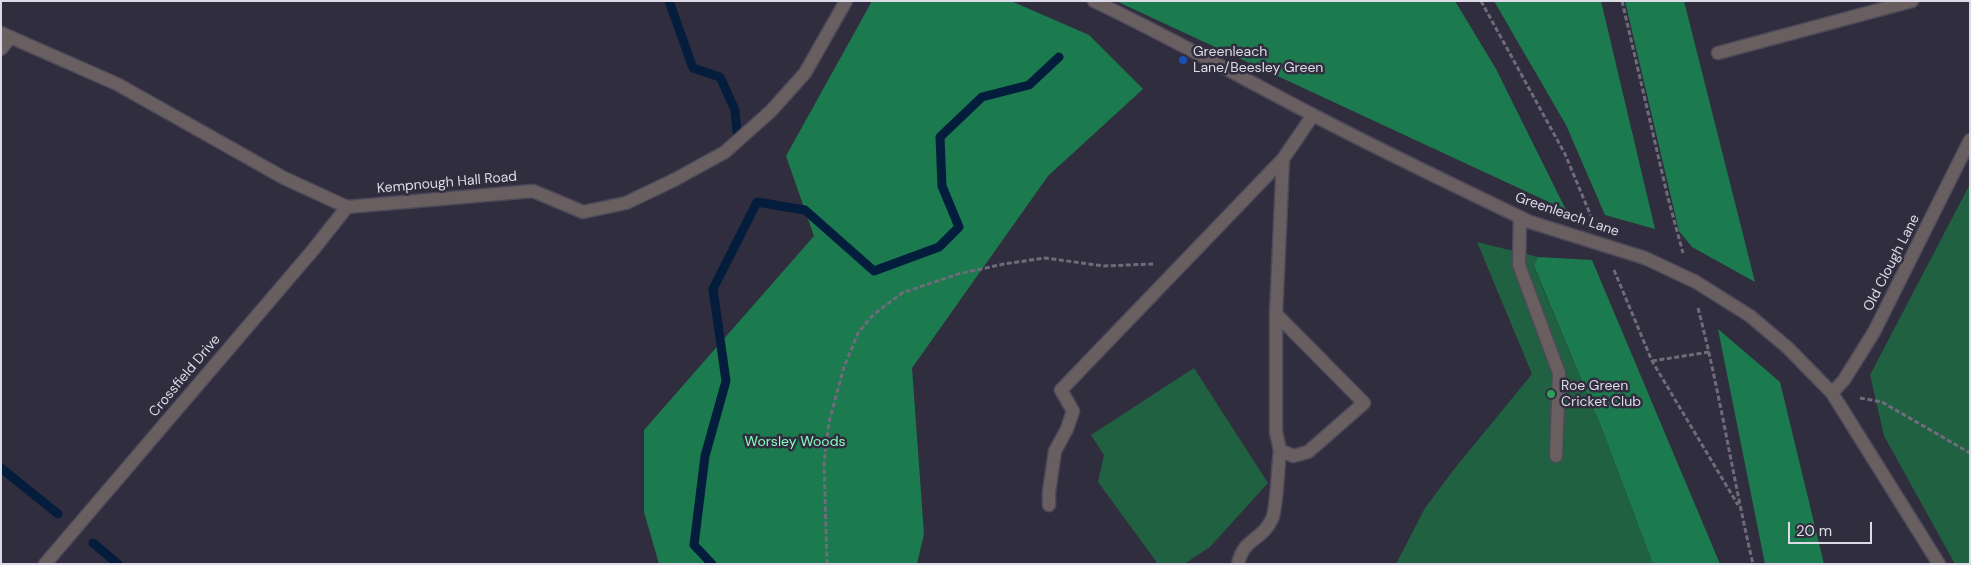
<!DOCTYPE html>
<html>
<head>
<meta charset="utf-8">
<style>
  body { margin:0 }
  #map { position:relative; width:1971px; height:565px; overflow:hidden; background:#302d3e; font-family:"DM Sans",sans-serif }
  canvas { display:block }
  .frame { position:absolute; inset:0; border:2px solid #dddbe7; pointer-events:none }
  .scale { position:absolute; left:1788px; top:522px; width:84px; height:22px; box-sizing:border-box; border:2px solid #dddbe7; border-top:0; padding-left:6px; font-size:15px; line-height:18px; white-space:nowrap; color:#dddbe7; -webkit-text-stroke:4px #302d3e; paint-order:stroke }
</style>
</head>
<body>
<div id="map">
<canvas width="1971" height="565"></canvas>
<div class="frame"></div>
<div class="scale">20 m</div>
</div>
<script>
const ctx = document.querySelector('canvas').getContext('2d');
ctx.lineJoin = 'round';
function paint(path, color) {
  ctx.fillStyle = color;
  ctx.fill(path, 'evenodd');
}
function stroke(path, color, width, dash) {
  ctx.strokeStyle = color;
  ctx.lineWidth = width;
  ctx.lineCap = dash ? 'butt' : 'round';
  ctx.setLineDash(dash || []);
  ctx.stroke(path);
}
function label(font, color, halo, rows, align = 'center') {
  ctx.font = font + ' "DM Sans",sans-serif';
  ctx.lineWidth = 5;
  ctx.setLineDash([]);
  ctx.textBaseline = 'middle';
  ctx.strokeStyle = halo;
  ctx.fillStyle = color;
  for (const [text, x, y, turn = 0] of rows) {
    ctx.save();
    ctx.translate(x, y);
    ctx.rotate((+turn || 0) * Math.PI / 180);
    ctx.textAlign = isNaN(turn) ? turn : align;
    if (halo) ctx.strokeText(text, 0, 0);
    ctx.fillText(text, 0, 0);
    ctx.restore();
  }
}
paint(new Path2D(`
  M1970,184V564H1955L1884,436L1870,375Z
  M1477,242L1538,257L1534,267L1604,434L1653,564H1396L1425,508L1455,468L1532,374Z
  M1194,368L1268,483L1210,547L1184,564H1158L1098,482L1104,455L1091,435Z`), '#1f6140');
paint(new Path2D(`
  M872,1H1011L1089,35L1143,89L1048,176L912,368L924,534L917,564H659L644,512V430L814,236L786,156Z
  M1116,1H1455L1496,69L1566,210Z
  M1494,1H1601L1655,229L1605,215L1566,125Z
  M1625,1H1684L1755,282L1692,247L1679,231Z
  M1538,257L1592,260L1720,564H1653L1604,434L1534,266Z
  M1718,329L1780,382L1824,564H1765Z`), '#1b7b4f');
stroke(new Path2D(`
  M669,1L693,68L720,77L735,110L737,132
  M1,468L58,514
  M93,543L118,564
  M712,564L694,545L705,456L726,381L713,289L757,202L805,210L874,271L939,247L959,227L942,186L940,137L982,97L1029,85L1059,57`), '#051d3c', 9);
const service = new Path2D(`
  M674,180L725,152L771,111L805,73L846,1
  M1520,217L1519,265L1559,373L1556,456
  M1276,314V432L1280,450L1293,456L1308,452L1364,403L1276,314L1283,159
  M1049,505V492L1055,451L1067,429L1073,411L1061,390L1283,159L1313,115
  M1238,564C1244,537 1261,542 1272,519C1277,509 1278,464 1280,450`);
const minor = new Path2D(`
  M1,33L117,84L284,178L347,207L533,191L583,212L626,203L674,180
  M1,49L11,37
  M1718,53L1912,1
  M45,564L313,250L347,207`);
const tertiary = new Path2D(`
  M1094,1C1168,36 1240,77 1313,115C1384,152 1457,187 1530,222
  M1750,316L1788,348L1832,393L1939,564
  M1832,393L1844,380L1874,332L1970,140`);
stroke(service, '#4c4959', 15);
stroke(minor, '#4c4959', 15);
stroke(tertiary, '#4c4959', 15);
stroke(new Path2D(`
  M1481,1L1565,154L1593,221
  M1622,1L1668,198L1683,253
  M1614,270L1652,361L1738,505
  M1698,308C1720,392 1733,479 1753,564
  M1652,361L1709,352
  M1860,398L1882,402L1970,453
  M827,564L824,463L829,422L844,367L858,333L873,315L902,293L958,274L1004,264L1045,258L1104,266L1153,264`), '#6e6b7b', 3, [5, 2.5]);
stroke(service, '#6a5f60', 12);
stroke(minor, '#6a5f60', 12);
stroke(tertiary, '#6a5f60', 12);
const tertiaryBridge = new Path2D(`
  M1530,222L1645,258L1696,282L1750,316`);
stroke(tertiaryBridge, '#4c4959', 15, []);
stroke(tertiaryBridge, '#6a5f60', 12);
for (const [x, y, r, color] of [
  [1183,60,5,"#1a4fb4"],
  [1551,394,5,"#2e9e5b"]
]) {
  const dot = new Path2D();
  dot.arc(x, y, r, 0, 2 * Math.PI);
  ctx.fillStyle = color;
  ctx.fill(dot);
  stroke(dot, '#302d3e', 2);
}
label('14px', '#dddbe7', '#302d3e', [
  ["Greenleach",1193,52],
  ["Lane/Beesley Green",1193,68],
  ["Roe Green",1561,386],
  ["Cricket Club",1561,402]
], 'left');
label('14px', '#dddbe7', '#302d3e', [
  ["Kempnough Hall Road",447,183,-5],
  ["Greenleach Lane",1567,215,19],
  ["Old Clough Lane",1892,263,-63],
  ["Crossfield Drive",185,376,-50]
]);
label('14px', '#87febd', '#302d3e', [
  ["Worsley Woods",795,442]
]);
</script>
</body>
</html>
